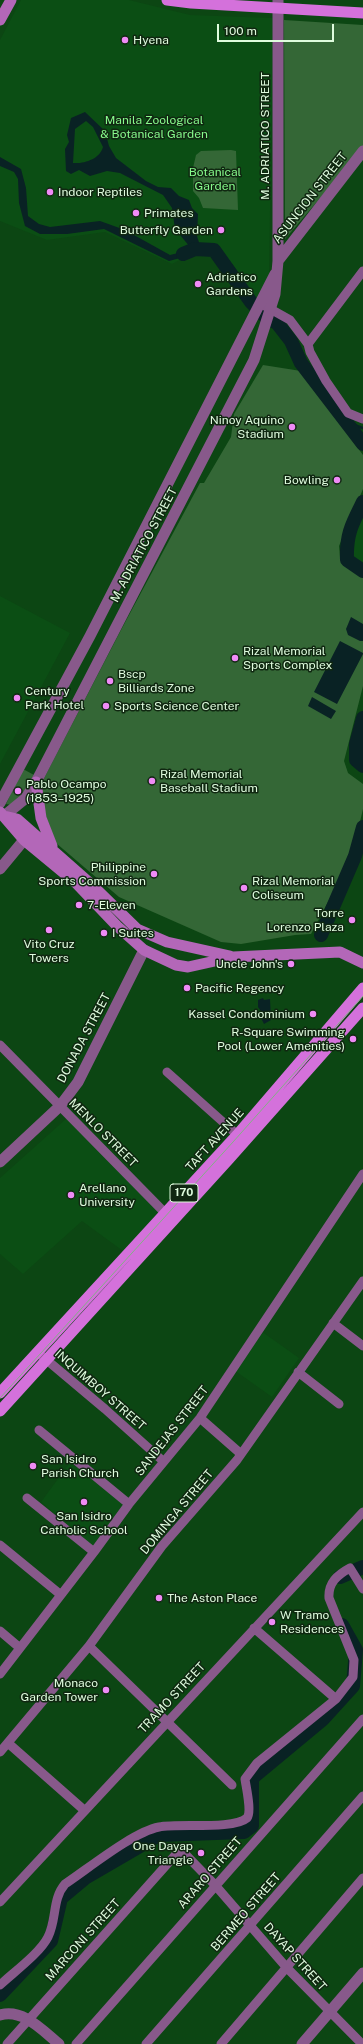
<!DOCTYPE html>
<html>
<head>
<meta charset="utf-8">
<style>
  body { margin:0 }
  #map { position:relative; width:363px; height:2044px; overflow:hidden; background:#0c4613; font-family:"Public Sans",sans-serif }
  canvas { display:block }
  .scale { position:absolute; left:217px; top:24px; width:117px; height:18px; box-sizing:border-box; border:2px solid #dffcde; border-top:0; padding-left:5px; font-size:12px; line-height:14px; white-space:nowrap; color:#dffcde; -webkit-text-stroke:3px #102711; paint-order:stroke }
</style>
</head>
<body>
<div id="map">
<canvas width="363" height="2044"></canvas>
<div class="scale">100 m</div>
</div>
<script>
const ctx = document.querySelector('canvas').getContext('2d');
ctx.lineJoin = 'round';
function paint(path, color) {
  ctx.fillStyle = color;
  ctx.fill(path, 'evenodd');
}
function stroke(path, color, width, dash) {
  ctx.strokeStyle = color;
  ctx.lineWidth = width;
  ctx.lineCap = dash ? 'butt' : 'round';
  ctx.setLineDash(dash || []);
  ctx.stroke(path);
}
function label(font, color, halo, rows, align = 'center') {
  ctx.font = font + ' "Public Sans",sans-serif';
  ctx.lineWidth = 3;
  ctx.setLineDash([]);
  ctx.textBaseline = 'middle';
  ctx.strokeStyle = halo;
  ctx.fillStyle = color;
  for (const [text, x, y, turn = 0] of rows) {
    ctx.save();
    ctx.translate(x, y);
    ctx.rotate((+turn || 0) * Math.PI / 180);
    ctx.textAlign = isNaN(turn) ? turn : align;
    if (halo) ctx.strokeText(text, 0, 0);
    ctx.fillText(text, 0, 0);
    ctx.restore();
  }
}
paint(new Path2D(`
  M21,0H129L190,15L273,18L269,275L256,301L233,265L215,247L199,244L190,247L191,254L172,264L105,232L47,240L0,221V40Z
  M363,511V566L350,556L346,545Z
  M0,596L70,633L0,764Z
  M363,715V763L356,759L355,745Z
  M67,1118L159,1213L123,1251L82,1221L23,1274L0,1254V1178Z
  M261,1331L299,1358L272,1397L234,1370Z
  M74,1457L128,1502L93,1547L41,1502Z`), '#0b4e14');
paint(new Path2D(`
  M284,20L363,25V148L285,239Z
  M231,150L236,151L238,210L203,208L199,198L193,191V168L196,155L201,151Z
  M263,365L301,371L363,455V489L339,546L340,557L345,563L363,575V686L344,761L348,773L363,784V809L358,830L337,885L311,934L295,935L241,944L221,942L119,897L56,843L48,827L40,786L121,630L200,483H204L231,437L234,414Z
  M23,769L34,775L25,792L11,805L6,804Z`), '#346736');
paint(new Path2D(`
  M85,112L105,131L109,146L116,158L146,181L158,187L171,188L179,196L189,200L192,208L198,214L197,236L202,252L169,261L104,229L67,234H40L25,226L19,203L18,179L14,172L0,166V157L21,169L26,188L28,216L39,224L50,227L100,221L125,230L170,255L178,253L190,247L175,229L172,208L163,195L120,173L107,171L90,176L79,170L71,174L66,171L65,149L69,142L67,135L71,118ZM86,121L93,127L103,147C100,159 84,164 73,163L75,129Z
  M351,617L363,624V641H360L348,635L346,629Z
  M340,641L363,653V654L337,704L314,692Z
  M312,697L336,711L331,719L308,706Z
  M263,998L264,1000L270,999L271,1020L264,1024L262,1020L263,1014L258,1007V1000Z`), '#092224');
stroke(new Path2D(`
  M346,422L363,428`), '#092224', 2.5);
stroke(new Path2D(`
  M183,254L195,249L214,250L251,302L266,317L277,323L291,341L301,363L363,444
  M363,502C352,524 346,534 347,560L363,571
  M363,718L356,744V760L363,766
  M321,935L355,856L363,827
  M340,1577L363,1567
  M0,1995L51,1941L61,1898L85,1878L159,1835L244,1832L252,1826V1778L323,1719L353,1686L356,1650L342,1625`), '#092224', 14);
stroke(new Path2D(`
  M265,306L290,320L308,344L310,352L326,381L348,413L363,419
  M308,344L363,271
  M0,1045L169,1217
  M167,1072L242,1139
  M333,1323L363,1346
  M42,1356L105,1409L163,1461
  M298,1372L339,1404
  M200,1418L241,1454
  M39,1430L129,1504
  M27,1498L94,1552
  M0,1545L61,1595
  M254,1628L336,1699
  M0,1631L20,1648
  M89,1646L232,1785
  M0,1674L94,1552L129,1504L200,1418L363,1174
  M8,1743L84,1810
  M0,1752L89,1646L162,1546L237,1460L363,1281
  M0,1902L363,1512
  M0,1985C14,1972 40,1953 48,1937C57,1919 52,1899 65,1884C89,1868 133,1832 159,1827C179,1823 233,1830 247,1818C252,1812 246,1787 245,1779L257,1763L336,1699L353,1677L354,1660L329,1598C328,1583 337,1575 350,1568L363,1589
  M7,2044L178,1852L185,1854L215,1885L287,1968L362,2044
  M76,2044L363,1719
  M146,2044L363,1796
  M221,2044L363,1878`), '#88598b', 9);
stroke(new Path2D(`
  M278,261L363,151
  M0,803L90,636L275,274
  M4,816L26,798L36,782L254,360L275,294L278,261V0
  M0,869L24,840
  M0,1162L60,1106L78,1082L144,950
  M0,2015C23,2008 43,2031 59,2044
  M302,2044L363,1973`), '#88598b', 11);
stroke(new Path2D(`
  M0,20L11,0
  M36,782L41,818L52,846
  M0,812L24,840L76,883L117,926L144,950L176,965L188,967L233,957L340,952L363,963
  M4,816L17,819L93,886L137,929L167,942L230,956`), '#b367b8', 11);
stroke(new Path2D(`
  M167,0L191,3L363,13
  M0,1393L237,1135L363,988
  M0,1411L229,1159L363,1008`), '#d471db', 11);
stroke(new Path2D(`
  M0,1398L233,1142L363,996`), '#85ae87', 1);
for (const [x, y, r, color] of [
  [125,40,4,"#ef8bf6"],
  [50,192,4,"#ef8bf6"],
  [136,213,4,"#ef8bf6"],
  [221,230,4,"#ef8bf6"],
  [198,284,4,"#ef8bf6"],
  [292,427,4,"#ef8bf6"],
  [337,480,4,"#ef8bf6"],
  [235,658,4,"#ef8bf6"],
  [110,681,4,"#ef8bf6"],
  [17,698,4,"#ef8bf6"],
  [106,706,4,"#ef8bf6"],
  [152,781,4,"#ef8bf6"],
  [18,791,4,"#ef8bf6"],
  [154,874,4,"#ef8bf6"],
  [244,888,4,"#ef8bf6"],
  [79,905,4,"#ef8bf6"],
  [352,920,4,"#ef8bf6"],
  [49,930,4,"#ef8bf6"],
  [104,933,4,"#ef8bf6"],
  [291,964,4,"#ef8bf6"],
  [187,988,4,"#ef8bf6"],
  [313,1014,4,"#ef8bf6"],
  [353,1039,4,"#ef8bf6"],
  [71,1195,4,"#ef8bf6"],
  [33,1466,4,"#ef8bf6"],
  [84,1502,4,"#ef8bf6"],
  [159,1598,4,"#ef8bf6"],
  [272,1622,4,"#ef8bf6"],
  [106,1690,4,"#ef8bf6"],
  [201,1853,4,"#ef8bf6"]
]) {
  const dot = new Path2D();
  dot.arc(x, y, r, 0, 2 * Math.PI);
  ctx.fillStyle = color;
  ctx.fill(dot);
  stroke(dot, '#102711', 1.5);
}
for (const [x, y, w] of [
  [184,1193,28]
]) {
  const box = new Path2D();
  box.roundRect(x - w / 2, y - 9, w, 18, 3);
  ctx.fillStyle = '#102711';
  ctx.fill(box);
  stroke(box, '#dffcde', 1);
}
label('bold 11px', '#dffcde', null, [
  ["170",184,1193]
]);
label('12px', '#dffcde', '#102711', [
  ["Hyena",133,40],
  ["Indoor Reptiles",58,192],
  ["Primates",144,213],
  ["Butterfly Garden",213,230,"right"],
  ["Adriatico",206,277],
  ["Gardens",206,291],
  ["Ninoy Aquino",284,420,"right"],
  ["Stadium",284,434,"right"],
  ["Bowling",329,480,"right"],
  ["Rizal Memorial",243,651],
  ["Sports Complex",243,665],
  ["Bscp",118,674],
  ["Billiards Zone",118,688],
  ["Century",25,691],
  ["Park Hotel",25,705],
  ["Sports Science Center",114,706],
  ["Rizal Memorial",160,774],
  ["Baseball Stadium",160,788],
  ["Pablo Ocampo",26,784],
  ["(1853–1925)",26,798],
  ["Philippine",146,867,"right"],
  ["Sports Commission",146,881,"right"],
  ["Rizal Memorial",252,881],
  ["Coliseum",252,895],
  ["7-Eleven",87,905],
  ["Torre",344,913,"right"],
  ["Lorenzo Plaza",344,927,"right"],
  ["I Suites",112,933],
  ["Vito Cruz",49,944,"center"],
  ["Towers",49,958,"center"],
  ["Uncle John's",283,964,"right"],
  ["Pacific Regency",195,988],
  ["Kassel Condominium",305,1014,"right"],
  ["R-Square Swimming",345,1032,"right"],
  ["Pool (Lower Amenities)",345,1046,"right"],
  ["Arellano",79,1188],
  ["University",79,1202],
  ["San Isidro",41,1459],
  ["Parish Church",41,1473],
  ["San Isidro",84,1516,"center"],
  ["Catholic School",84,1530,"center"],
  ["The Aston Place",167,1598],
  ["W Tramo",280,1615],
  ["Residences",280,1629],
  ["Monaco",98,1683,"right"],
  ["Garden Tower",98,1697,"right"],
  ["One Dayap",193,1846,"right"],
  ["Triangle",193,1860,"right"]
], 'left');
label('12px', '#87fa8c', '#102711', [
  ["Manila Zoological",154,120],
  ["& Botanical Garden",154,134],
  ["Botanical",215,172],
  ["Garden",215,186]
]);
label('12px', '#dffcde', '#102711', [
  ["M. ADRIATICO STREET",265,136,-90],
  ["ASUNCION STREET",310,198,-52],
  ["M. ADRIATICO STREET",144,545,-62],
  ["DONADA STREET",84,1038,-62],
  ["MENLO STREET",103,1133,45],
  ["TAFT AVENUE",215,1140,-48],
  ["INQUIMBOY STREET",100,1390,41],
  ["SANDEJAS STREET",172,1431,-52],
  ["DOMINGA STREET",177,1512,-50],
  ["TRAMO STREET",172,1698,-47],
  ["ARARO STREET",210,1873,-49],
  ["BERMEO STREET",246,1912,-49],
  ["MARCONI STREET",83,1940,-48],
  ["DAYAP STREET",295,1957,48]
]);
</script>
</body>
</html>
